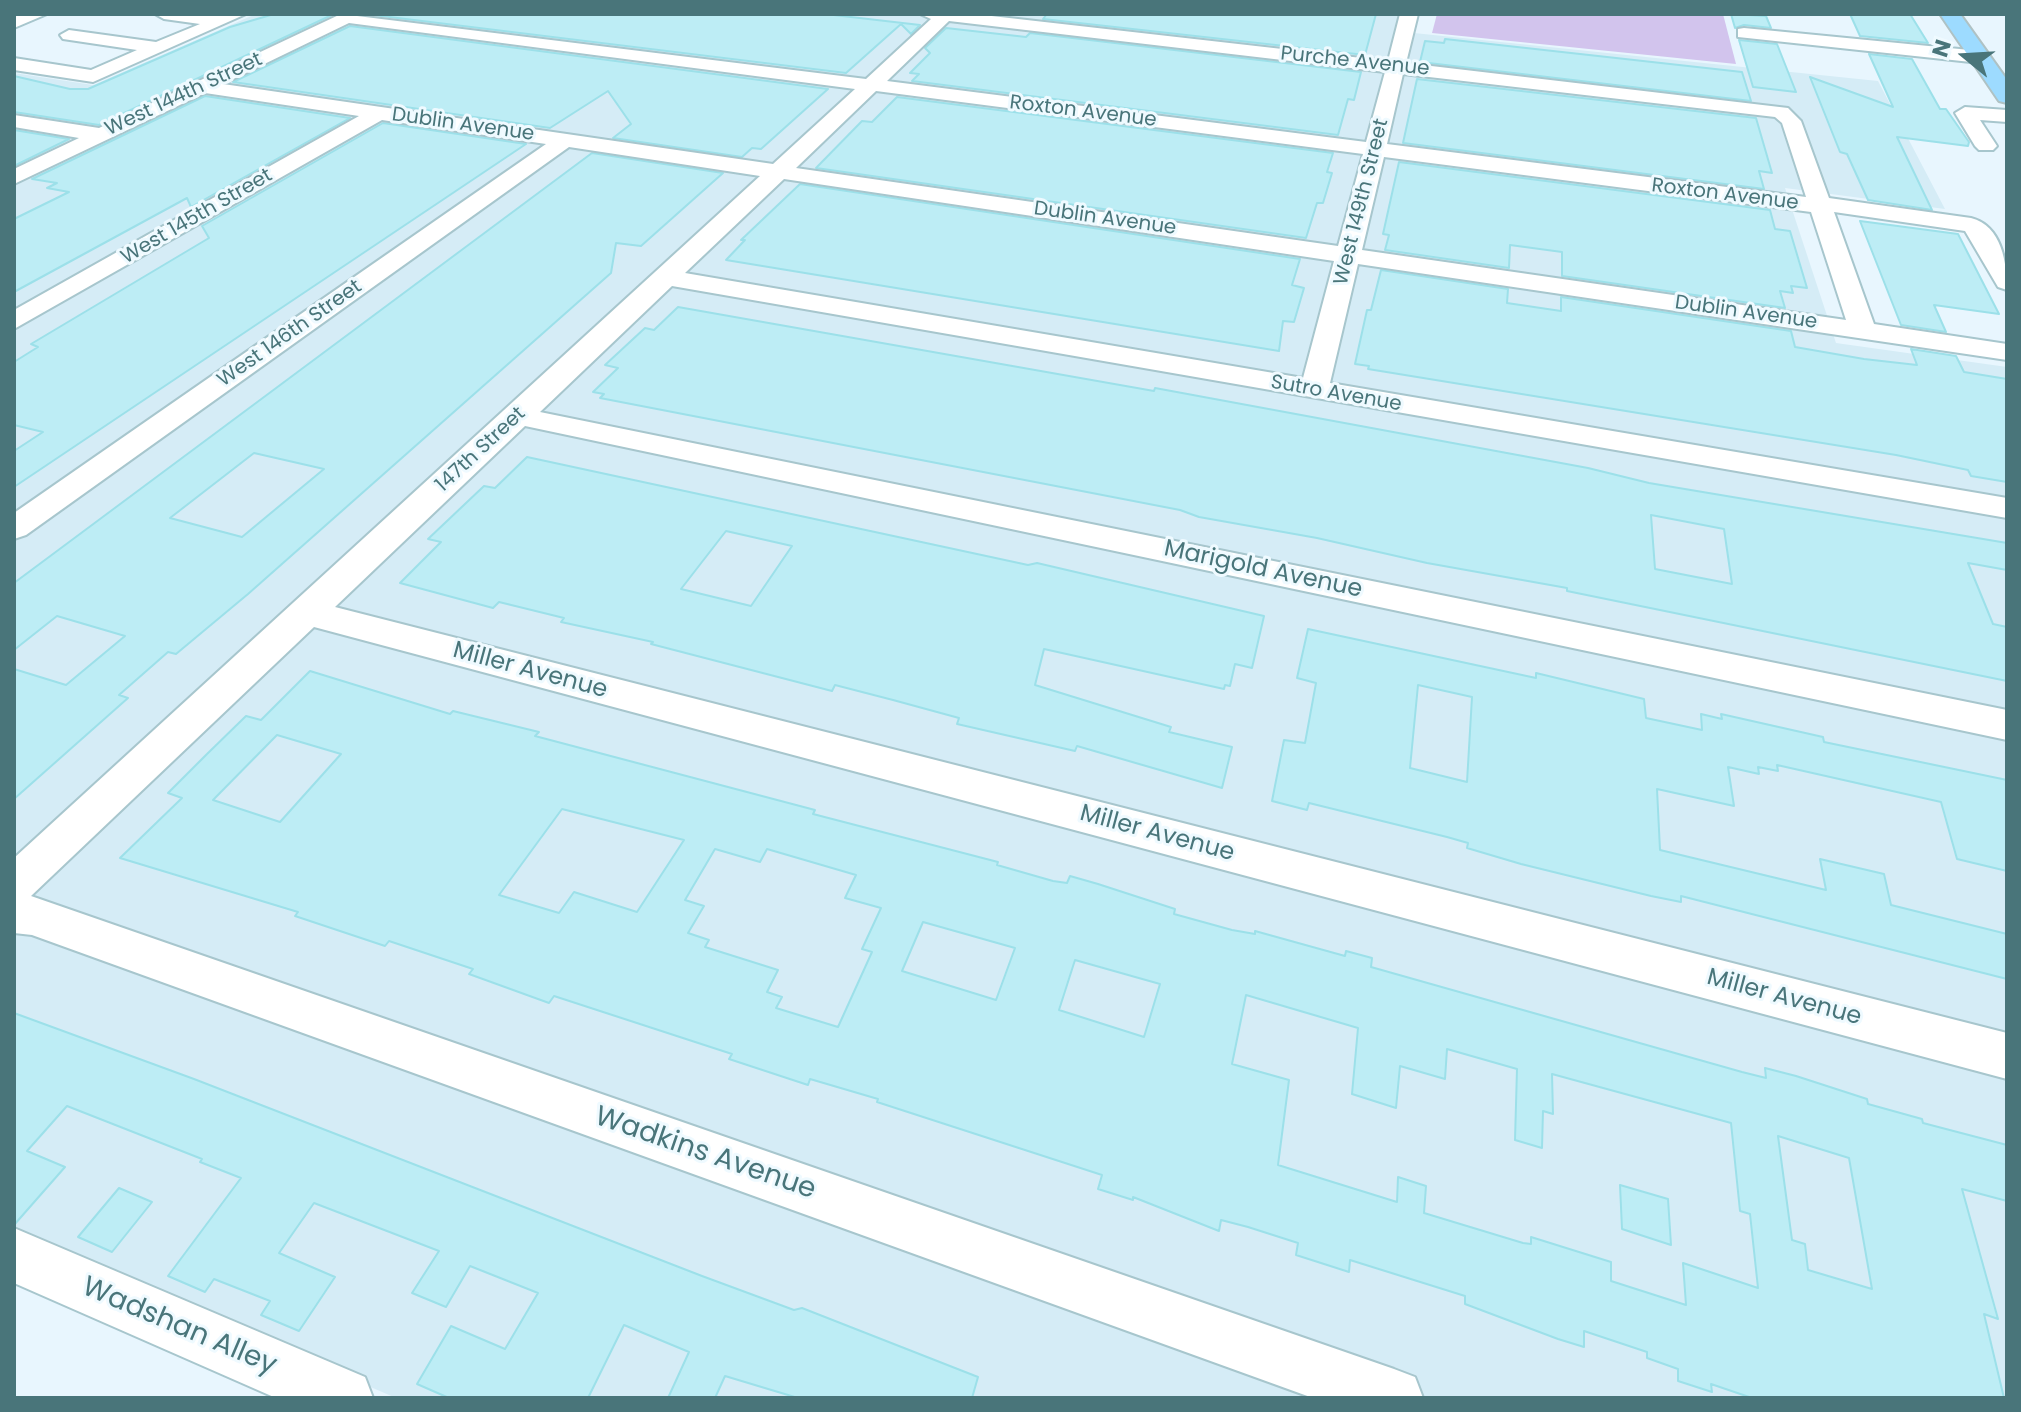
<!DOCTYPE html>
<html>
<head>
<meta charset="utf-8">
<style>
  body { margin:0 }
  #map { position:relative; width:2021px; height:1412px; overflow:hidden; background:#e8f6fe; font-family:Poppins,sans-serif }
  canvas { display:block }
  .frame { position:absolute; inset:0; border:16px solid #49757a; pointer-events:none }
  .north { position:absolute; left:1925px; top:16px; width:80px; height:80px; -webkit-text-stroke:6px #effaff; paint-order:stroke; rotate:288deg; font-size:22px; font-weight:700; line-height:32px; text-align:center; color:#49757a }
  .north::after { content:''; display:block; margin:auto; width:28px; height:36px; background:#49757a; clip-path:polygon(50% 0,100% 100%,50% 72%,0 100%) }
</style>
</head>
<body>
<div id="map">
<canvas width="2021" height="1412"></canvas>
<div class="frame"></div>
<div class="north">N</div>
</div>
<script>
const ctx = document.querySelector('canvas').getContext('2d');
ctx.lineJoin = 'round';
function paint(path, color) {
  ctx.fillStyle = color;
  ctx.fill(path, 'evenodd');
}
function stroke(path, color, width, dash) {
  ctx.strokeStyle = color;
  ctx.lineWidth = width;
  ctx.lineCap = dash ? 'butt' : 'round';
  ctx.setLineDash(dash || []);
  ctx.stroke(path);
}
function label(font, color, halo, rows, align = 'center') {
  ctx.font = font + ' Poppins,sans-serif';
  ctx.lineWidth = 6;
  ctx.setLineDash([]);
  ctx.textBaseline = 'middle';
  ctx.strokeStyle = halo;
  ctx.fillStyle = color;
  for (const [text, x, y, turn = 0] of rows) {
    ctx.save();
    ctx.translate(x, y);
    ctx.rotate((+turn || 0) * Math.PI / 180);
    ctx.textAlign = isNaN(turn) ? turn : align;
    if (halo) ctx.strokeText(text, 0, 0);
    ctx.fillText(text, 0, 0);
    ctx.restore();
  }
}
paint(new Path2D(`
  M256,14H1418L1414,33L1878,81L1945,209L1785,188L1836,343L2007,367V1398H396L14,1233V73L93,85Z`), '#d5ecf6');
paint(new Path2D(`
  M1437,14H1723L1736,64L1432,33Z`), '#d2c4ed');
const building = new Path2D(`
  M274,14H334L99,125L14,112V76L70,89H88L230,27Z
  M365,14H825L920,25L911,34L901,24L846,73Z
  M1047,14H1376L1365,55L1043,19Z
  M1731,14L1766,16L1771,28L1744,25L1735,28Z
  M1850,14H1910L1928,43L1860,36Z
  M350,26L828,89L761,149L752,148L742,157L613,138L631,124L608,91L550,128L233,82Z
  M946,28L1026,37L1030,33L1361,72L1354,100L1348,99L1338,135L912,81L919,74L910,73L930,53L925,48Z
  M1445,39L1742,72L1751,101L1420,62L1425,41L1444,43Z
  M1739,40L1777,44L1796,92L1753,87Z
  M1869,54L1912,59L1940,109H1946L1969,142L1968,146L1897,137L1932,210L1868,200L1847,154L1840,152L1810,77L1893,107Z
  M1417,79L1756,118L1772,173L1759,171L1764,189L1403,143Z
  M205,96L350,118L191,207L187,198L14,292V219L69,192L47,188L57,183L32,179Z
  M897,97L1333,153L1327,172L1332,173L1323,203H1317L1306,238L816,168L862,121L872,122Z
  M383,123L526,144L14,487V451L43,432L14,425V362L38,347L31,344L209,238L202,226Z
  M14,130L69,139L14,166Z
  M592,153L723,173L641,246L616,243L611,273L248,594L176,654L168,652L119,695L128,698L14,799V669L66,685L125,636L57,616L14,650V583ZM254,453L324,469L242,537L170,518Z
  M1399,162L1770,210L1775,229L1790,231L1807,288L1791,286L1793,293L1780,291L1785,308L1562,276V252L1510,245L1509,268L1385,250L1389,235L1383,234Z
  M800,184L1300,259L1292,285L1304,288L1294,322L1283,321L1279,351L726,260L745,240H741Z
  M1860,221L1958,234L1999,314L1934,305L1946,332L1901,325Z
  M1381,270L1508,289L1507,303L1561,311V297L1791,331L1795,347L1864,359L1917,365L1911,349L1956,356L1964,372L2007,379V482L1971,476L1968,470L1896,455L1368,369L1369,366L1355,364L1367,310H1371Z
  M678,307L1154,391L1155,388L1588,468L1649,483L2007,543V570L1968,563L1993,624L2007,627V681L1567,591V588L1427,563L1317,538L1199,517L1180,510L600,398L604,394L593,392L618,368L605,365L645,328L654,330ZM1651,515L1724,529L1732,584L1655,569Z
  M527,457L1028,565L1037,563L1264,616L1252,668L1235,664L1230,686L1225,685L1224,689L1044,649L1035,685L1171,727L1169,732L1232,747L1222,788L1077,746L1075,751L957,724L959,718L893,700L835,685L832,691L651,644L653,642L561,622L564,618L499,602L493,608L400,583L441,542L428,539L484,486L495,488ZM726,531L792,546L751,606L681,589Z
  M1308,629L1536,678V673L1644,699L1646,718L1702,730L1701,714L1722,719L1721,714L1823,737L1824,742L2007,780V871L1957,859L1941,802L1777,765L1778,771L1758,767L1759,774L1728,767L1734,806L1657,789L1660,850L1826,890L1820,859L1884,874L1891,905L2007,934V979L1681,896V902L1651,896L1521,864L1467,848L1468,843L1447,837L1309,803L1307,810L1272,801L1284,740L1305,743L1316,683L1297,678ZM1418,685L1472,697L1467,782L1410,768Z
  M310,671L450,714L453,711L539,732L535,736L815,810L813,814L998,862L997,865L1053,881L1067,883L1070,876L1098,884L1175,909L1174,914L1232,930L1255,934V931L1345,956L1346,951L1372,958L1371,967L1742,1072L1766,1078L1765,1068L1796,1076L1867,1099L1868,1104L1922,1119L1923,1123L2007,1145V1201L1962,1189L1998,1319L1984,1314L2004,1398H1752L1711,1384L1712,1392L1678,1381V1369L1647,1358V1352L1584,1331V1347L1558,1339L1465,1304V1296L1350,1260L1349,1272L1296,1255L1298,1243L1248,1227L1221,1220L1219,1231L1133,1197V1200L1098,1189L1102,1175L877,1102L878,1099L810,1079L808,1085L729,1059L732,1054L554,996L549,1003L469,974L473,969L389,941L385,946L295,916L298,912L120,858L182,798L168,793L206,755L246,716L261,720ZM277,735L341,754L280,822L213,800ZM562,809L684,840L637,912L574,892L559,913L499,895ZM715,849L760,862L767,849L856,875L845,898L881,908L862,949L872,952L838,1027L776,1008L782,997L767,992L778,970L705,947L709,940L688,933L704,906L685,900ZM923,922L1015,948L996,1000L902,971ZM1075,960L1160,984L1144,1037L1059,1010ZM1246,995L1358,1028L1352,1094L1396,1108L1400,1066L1445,1079L1447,1049L1517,1069L1515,1140L1542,1148L1543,1111L1553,1114L1552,1074L1731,1123L1740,1211L1750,1214L1758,1288L1683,1263L1686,1305L1611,1281V1262L1531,1237V1244L1523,1243L1424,1213L1426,1186L1398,1177L1397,1202L1278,1165L1289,1080L1232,1064ZM1778,1136L1849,1158L1872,1289L1808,1270L1805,1244L1792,1240Z
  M14,1013L194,1079L702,1276L794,1310L802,1308L978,1377L972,1398H798L725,1376L715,1398H668L689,1352L624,1325L588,1398H449L417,1384L451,1326L505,1349L538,1293L470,1266L446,1307L412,1293L439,1251L314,1203L279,1253L335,1277L299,1331L261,1315L270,1301L214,1279L205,1292L168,1276L241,1178L200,1162L202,1159L67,1106L27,1151L65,1167L14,1225Z
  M1620,1185L1668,1199L1671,1245L1622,1229Z
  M119,1188L152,1202L112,1252L78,1237Z`);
paint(building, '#bdedf5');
stroke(building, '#9ce0e9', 2);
const minor = new Path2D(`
  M22,14H47L14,28V17Z
  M155,14H246L93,82L14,70V58L91,70L137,50L63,39L60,35L69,30L156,42L200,24L164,19Z
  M341,14L866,79L931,19L920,14H974L1388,61L1400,14H1418L1406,63L1788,108L1801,121L1829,198L1971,218C2002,226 2007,263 2007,290L1998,287L1965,231L1834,212L1874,324L2007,344V360L1358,264L1330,383L2007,498V518L672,286L540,412L2007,710V740L525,426L335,607L2007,1033V1079L314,627L31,896L1394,1369L1415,1377L1423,1398H1313L32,935L14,933V858L760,176L569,147L26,535L14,539V513L546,144L382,120L14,329V310L359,116L205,93L14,184V169L79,138L14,127V115L99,128ZM949,21L1385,72L1366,142L887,81ZM349,23L855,89L773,164L223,84ZM1403,74L1775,117L1782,123L1806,197L1387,144ZM876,91L1363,154L1338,246L796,168ZM1384,157L1811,212L1846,320L1362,250ZM784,179L1334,261L1303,378L685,273Z
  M1744,28L1980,51L1989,57L1980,63L1738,37V29Z
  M1965,107L2007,110V122L1980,120L1997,146L1993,150H1979L1975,146L1955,113Z
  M14,1228L365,1377L373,1398H276L14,1283Z`);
const major = new Path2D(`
  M1940,14H1960L2007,80V103L1999,101Z`);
stroke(minor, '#a7c6cd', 4);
stroke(major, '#afc2c4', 4);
paint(minor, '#fff');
paint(major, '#9ddbff');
label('20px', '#49757a', '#effaff', [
  ["Purche Avenue",1355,62,6],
  ["West 144th Street",184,95,-25],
  ["Roxton Avenue",1083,112,7],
  ["Dublin Avenue",463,125,8],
  ["Roxton Avenue",1725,195,7],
  ["West 149th Street",1362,202,-76],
  ["West 145th Street",197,217,-30],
  ["Dublin Avenue",1105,219,8],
  ["Dublin Avenue",1746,313,8],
  ["West 146th Street",290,334,-35],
  ["Sutro Avenue",1336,394,10],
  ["147th Street",481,450,-43]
]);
label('24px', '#49757a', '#effaff', [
  ["Marigold Avenue",1263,570,12],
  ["Miller Avenue",530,671,15],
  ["Miller Avenue",1157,834,15],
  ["Miller Avenue",1784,998,15]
]);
label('28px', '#49757a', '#effaff', [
  ["Wadkins Avenue",705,1154,19],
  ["Wadshan Alley",179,1327,23]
]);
</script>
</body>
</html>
